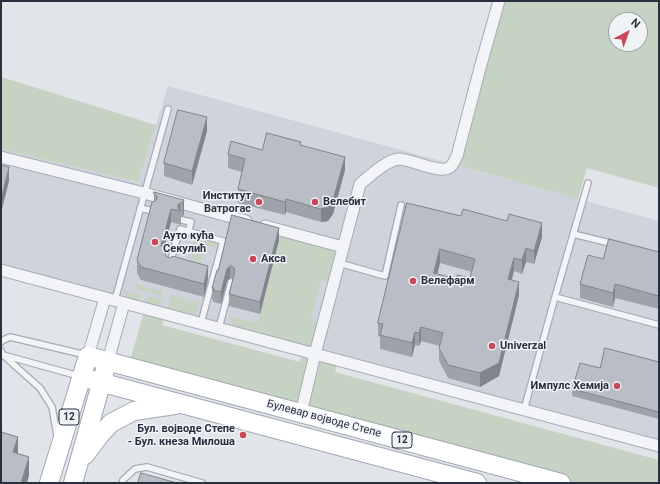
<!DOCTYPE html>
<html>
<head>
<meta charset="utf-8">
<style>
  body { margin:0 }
  #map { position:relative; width:660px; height:484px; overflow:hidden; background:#e1e4e9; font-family:Roboto,sans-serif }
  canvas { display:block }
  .frame { position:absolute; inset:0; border:2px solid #293140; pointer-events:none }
  .north { position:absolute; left:608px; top:12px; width:40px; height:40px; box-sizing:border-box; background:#f0f3f6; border:1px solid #a0a5ad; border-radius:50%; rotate:41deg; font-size:11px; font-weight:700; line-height:16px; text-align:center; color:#293140 }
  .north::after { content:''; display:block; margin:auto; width:14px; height:18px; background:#ca4958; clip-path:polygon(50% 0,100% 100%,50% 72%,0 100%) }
</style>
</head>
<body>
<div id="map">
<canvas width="660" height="484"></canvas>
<div class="frame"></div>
<div class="north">N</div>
</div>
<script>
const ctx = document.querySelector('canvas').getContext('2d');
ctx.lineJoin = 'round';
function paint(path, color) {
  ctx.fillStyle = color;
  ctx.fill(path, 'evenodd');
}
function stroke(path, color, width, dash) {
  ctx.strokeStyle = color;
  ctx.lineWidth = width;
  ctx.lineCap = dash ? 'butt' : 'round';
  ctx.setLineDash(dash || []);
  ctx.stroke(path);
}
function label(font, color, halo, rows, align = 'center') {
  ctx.font = font + ' Roboto,sans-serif';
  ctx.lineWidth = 3;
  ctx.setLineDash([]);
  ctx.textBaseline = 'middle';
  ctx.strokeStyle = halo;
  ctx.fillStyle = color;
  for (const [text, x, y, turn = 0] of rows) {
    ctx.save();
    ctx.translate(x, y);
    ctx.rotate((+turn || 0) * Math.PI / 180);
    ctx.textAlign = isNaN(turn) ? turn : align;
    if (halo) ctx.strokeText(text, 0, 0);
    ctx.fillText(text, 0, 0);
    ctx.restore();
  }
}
paint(new Path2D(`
  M168,86L659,221V443L1,266V149L138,182Z`), '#cfd3db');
paint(new Path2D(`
  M503,1H659V188L587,168L578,199L457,165ZM616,20H640V44H616Z
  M1,77L156,125L138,182L1,149Z
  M186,233L216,242L215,247L206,245L197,276L185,273L194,239L185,237Z
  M281,235L335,250L337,253L332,282L321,280L311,320L322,323L313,344L310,346L236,327C232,324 230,321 229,316L258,323Z
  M135,284L163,291L162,296L137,289Z
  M123,290L140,295L138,302L126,299Z
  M171,295L199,302L196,316L194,317L167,310Z
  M148,296L162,300L160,308L145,304Z
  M144,312L164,317L162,325L300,362L302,353L309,356L298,400L295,404L129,364Z
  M318,359L337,364L335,372L659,460V483H574L314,414L306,404Z`), '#c6d3c2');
const service = new Path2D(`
  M140,208L153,211
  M182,220L191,222L188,232
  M573,234L614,244
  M170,263L180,229L223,241L201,323
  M339,263L385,276L401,205
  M555,297L659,325
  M115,300L168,109
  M219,328L231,282
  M1,342V341L10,337L86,355
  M1,351L3,355L79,376
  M3,355L40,388L52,407L57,435
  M524,410L555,297L588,183
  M122,483L123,480L135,469L147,467L202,483`);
const minor = new Path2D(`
  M1,157L144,193L246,221
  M265,226L343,247
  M1,270L659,446
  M88,356L105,298
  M108,361L124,303
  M301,413L315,354L360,184C370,176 386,160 399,159C411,159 441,175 450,167C454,164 455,159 457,156L480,68L499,1`);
const primary = new Path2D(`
  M81,377L477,483
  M85,455L100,435L111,423L134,411L175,405
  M49,483L88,356L561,483
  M73,483L105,370`);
stroke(service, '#a6abb3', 8);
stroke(minor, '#a6abb3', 13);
stroke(primary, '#a0a7b4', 20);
stroke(service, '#f3f4f7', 5.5);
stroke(minor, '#f3f4f7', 11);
stroke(primary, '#fff', 18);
paint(new Path2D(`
  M207,131L192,185L164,176V163Z
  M301,145L345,170L333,214L328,221L321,222L286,212L285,215L238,203V189L242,172L228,168V154Z
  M154,194L184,200V214L183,216H181V225L171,222L164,247L166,256L167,257L208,279L204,297L141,280L137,273V260L154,201Z
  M407,203L542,237L534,264L526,262L522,274L514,271L512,280L519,295L499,376L480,387L448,378L439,361V348L440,346L421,341L419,346L415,345L412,357L380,349V337L378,336V323ZM440,263L472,272L470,278L456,279L437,274Z
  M279,240L260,314L229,306V294L233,279L232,278H230L227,281L221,304L213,302V300L212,299V288L218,270Z
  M659,252V309L615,298L613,307L580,298V284L603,259Z
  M659,362V419L572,396V389L600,368Z`), '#9ea3aa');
paint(new Path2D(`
  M207,117V131L192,185V171Z
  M345,157V170L333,214L328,221L321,222V209Z
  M9,167V181L1,213V200Z
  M286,199V212L285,215V202Z
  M184,200V214L183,216V202Z
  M180,203V211H178V205Z
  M171,209V222L161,260V246Z
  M542,223V237L534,264V251Z
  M279,228V240L260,314V302Z
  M526,248V262L522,274V260Z
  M440,249V263L434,287V273Z
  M514,258V271L508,292V279Z
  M208,266V279L204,297V284Z
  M230,266V278L227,281L221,304V292L227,269Z
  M519,282V295L499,376L480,387V373Z
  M615,284V298L613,307V293Z
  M421,327V341L419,346V333Z
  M415,332V345L412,357V343Z
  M18,437V455L13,452Z
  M29,457V476L27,483H21Z`), '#81848b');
const building = new Path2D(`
  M178,110L207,117L192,171L164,163Z
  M267,133L301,142L300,145L345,157L333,200L328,207L321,209L286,199L285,202L238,189L245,159L228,154L231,141L262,150Z
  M1,165L9,167L1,200Z
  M154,192L184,200L183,202L180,203L178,205V208L181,211L171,209L161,246L166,248L165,254L167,257L170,258L172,256L208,266L204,284L141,267L137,260L152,202L155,201L157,199V196L154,194Z
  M407,203L461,216L463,209L507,221L509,214L542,223L534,251L526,248L522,260L514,258L508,279L519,282L499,363L480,373L448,365L439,348L443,333L421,327L419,333L415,332L412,343L380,335L383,324L378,323ZM440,249L475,259L470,278L457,275L456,279L434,273Z
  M232,215L279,228L260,302L229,294L235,271L234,268L232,266H230L227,269L221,292L213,290L214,288H212L217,270H218Z
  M609,239L659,252V296L615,284L613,293L580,284L588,255L603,259Z
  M605,348L659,362V412L572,389L580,363L600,368Z
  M1,432L18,437L13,452L29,457L21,483H1Z
  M141,473L177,483H138Z`);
paint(building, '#b8bdc6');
stroke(building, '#81848b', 1);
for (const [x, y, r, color] of [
  [259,202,4,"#ca4958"],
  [315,202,4,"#ca4958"],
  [155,242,4,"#ca4958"],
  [253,259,4,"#ca4958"],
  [413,281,4,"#ca4958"],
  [492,346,4,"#ca4958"],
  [617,386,4,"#ca4958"],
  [243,435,4,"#ca4958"]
]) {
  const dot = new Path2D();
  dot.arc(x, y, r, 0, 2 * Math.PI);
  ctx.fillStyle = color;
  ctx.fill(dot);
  stroke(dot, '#f0f3f6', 1.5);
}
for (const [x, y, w] of [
  [69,417,20],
  [402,440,20]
]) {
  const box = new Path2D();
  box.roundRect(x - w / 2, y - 8, w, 16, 3);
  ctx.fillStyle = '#f0f3f6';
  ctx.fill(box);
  stroke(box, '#293140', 1);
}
label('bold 10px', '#293140', null, [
  ["12",69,417],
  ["12",402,440]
]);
label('bold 11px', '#293140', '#f0f3f6', [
  ["Институт",251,196,"right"],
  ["Ватрогас",251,209,"right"],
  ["Велебит",323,202],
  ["Ауто кућа",163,236],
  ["Секулић",163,249],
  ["Акса",261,259],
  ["Велефарм",421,281],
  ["Univerzal",500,346],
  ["Импулс Хемија",609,386,"right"],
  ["Бул. војводе Степе",235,429,"right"],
  ["- Бул. кнеза Милоша",235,442,"right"]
], 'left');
label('11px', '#293140', '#f0f3f6', [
  ["Булевар војводе Степе",324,419,15]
]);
</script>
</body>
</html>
